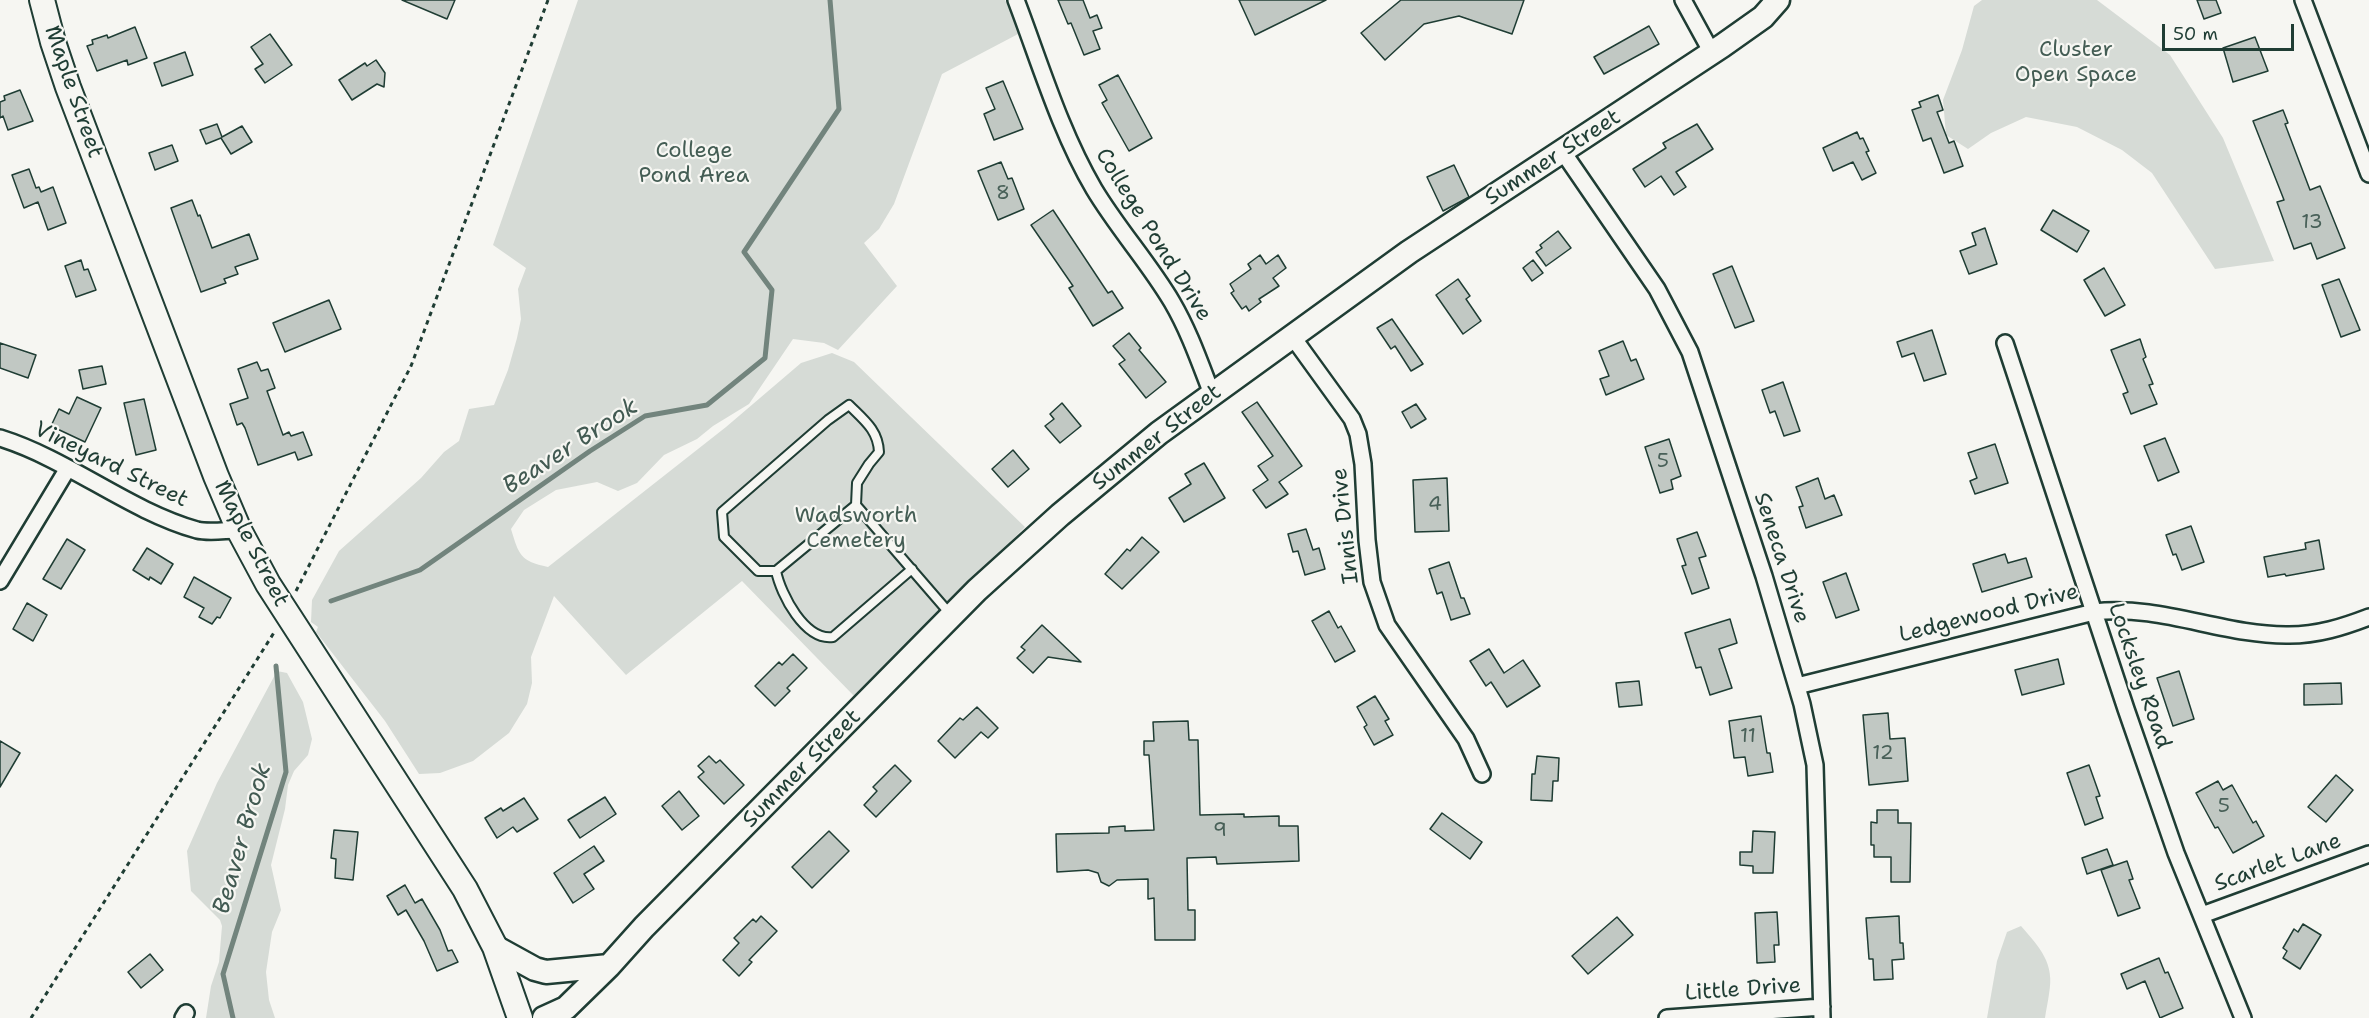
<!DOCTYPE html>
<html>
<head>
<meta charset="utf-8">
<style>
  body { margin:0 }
  #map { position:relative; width:2369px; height:1018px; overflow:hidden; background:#f6f6f2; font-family:"Shantell Sans",sans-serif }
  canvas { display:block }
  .scale { position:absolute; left:2162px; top:24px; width:132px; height:27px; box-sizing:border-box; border:3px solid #1f3d34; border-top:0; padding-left:8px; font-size:18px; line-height:21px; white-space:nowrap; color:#1f3d34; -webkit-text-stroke:4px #f6f6f2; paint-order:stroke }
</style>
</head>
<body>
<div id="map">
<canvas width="2369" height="1018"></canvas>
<div class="scale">50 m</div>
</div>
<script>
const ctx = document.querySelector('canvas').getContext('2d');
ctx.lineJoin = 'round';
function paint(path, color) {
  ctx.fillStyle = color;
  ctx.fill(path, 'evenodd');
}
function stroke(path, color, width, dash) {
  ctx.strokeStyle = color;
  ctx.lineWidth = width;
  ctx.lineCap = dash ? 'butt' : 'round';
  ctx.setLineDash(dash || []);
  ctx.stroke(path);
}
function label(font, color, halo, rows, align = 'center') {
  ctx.font = font + ' "Shantell Sans",sans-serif';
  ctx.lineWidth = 4.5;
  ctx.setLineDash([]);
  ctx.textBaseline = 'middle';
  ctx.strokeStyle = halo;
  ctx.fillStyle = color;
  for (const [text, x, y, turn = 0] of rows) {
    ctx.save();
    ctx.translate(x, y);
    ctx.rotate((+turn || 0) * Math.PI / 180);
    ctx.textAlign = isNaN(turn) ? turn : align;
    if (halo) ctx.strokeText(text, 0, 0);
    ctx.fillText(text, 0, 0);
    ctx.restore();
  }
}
paint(new Path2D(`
  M578,0H1005L1020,33L942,74L894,204L879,229L864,243L897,286L838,350L824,343L793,339L749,404L713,426L697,439L664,455L637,483L618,491L597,482L556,490L524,510L511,529C519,555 520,561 548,567L726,427L801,363L832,353L854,362L1025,527L902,654L854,696L742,581L626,675L554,596L531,657L532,683L527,704L509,733L473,761L440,773L419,774L385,721L316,632L318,627L311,622L312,600L339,551L421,478L444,452L459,441L469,409L494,405L508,370L517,338L521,319L518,289L526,268L493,245Z
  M1982,0H2097L2170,55L2223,138L2274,261L2215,269L2152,173L2122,150L2077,127L2026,117L1991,133L1968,149L1946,135L1943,100L1962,50L1974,6Z
  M277,671L287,673L303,702L312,739L308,755L294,771L288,785L285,809L271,865L281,910L272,932L266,972L269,1000L275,1018H206L211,986L219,962L222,926L220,920L191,891L187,851L217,783Z
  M2021,926C2040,948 2055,963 2049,994C2048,1002 2046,1010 2045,1018H1987L1997,961L2007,932Z`), '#d6dbd6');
stroke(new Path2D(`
  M331,601L420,570L590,451L645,416L707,405L765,358L772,290L744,252L839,109L830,0
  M233,1018L223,974L286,772L276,666`), '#72847d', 5);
const building = new Path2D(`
  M402,0H455L447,19Z
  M1058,0H1083L1090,18L1097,15L1102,28L1093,31L1100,49L1084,55L1071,23L1068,24Z
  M1239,0H1326L1255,35Z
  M1401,0H1524L1512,34L1459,16L1424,24L1385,60L1361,33Z
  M2197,0H2216L2221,13L2204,19Z
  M1649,26L1659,44L1604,74L1594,57Z
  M135,27L147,58L128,65L127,60L97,71L87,46L93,44L92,40L107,35L108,38Z
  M270,34L292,65L265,83L255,69L263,64L251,47Z
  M2255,37L2268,71L2233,82L2223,48Z
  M185,52L193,75L162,86L154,63Z
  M376,60L385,73L384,87L377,84L352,100L339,80L365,63L367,66Z
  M1118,75L1152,138L1129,151L1102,103L1107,100L1099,85Z
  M1003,81L1023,129L994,140L984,114L995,109L986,88Z
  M20,90L33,121L8,130L3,116L0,118V102L5,100L4,96Z
  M1938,95L1943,110L1937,112L1949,143L1954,141L1963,166L1944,173L1931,138L1923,141L1912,110L1921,107L1919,102Z
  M2283,110L2288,123L2285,124L2310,190L2320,186L2345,248L2317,259L2311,243L2294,249L2277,202L2284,200L2253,121Z
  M217,124L222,137L242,126L252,142L231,154L221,138L206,144L200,130Z
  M1697,124L1713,149L1676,172L1686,187L1674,195L1661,176L1645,187L1633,169L1666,148L1663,143Z
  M1857,132L1860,139L1863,138L1869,151L1866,152L1876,173L1862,180L1853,162L1833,171L1823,148Z
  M172,145L178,161L155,170L149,153Z
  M1001,162L1008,179L1012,178L1024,209L998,220L978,171Z
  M1454,165L1469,197L1443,211L1427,177Z
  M29,169L36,188L39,187L41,192L53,187L66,223L48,230L38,202L24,208L12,175Z
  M192,200L198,216L200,215L212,248L249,234L258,259L235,267L238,274L224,279L226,283L201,292L171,208Z
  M1053,210L1108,293L1112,291L1123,308L1093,326L1069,288L1073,286L1031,225Z
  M2053,210L2089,231L2077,252L2041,230Z
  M1985,228L1997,264L1969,274L1960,251L1976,245L1972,233Z
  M1558,231L1571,248L1546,266L1536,252L1542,248L1540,245Z
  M1260,255L1266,264L1278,255L1286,268L1273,278L1279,286L1259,299L1261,302L1249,311L1246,306L1242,309L1231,293L1234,291L1230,284L1251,269L1248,264Z
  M81,260L84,270L88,269L96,290L76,297L65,266Z
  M1533,260L1543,273L1532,281L1523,268Z
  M1732,266L1754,321L1735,328L1713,274Z
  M2104,268L2125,305L2105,316L2084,280Z
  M1458,279L1470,296L1466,299L1481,321L1463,334L1436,295Z
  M2339,279L2360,330L2341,337L2322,285Z
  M329,300L341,329L285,352L273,323Z
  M1392,319L1423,364L1411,371L1395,346L1391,349L1377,328Z
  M1932,330L1946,374L1924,381L1914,353L1902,357L1897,342Z
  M1129,333L1141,348L1139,350L1166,382L1146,398L1119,364L1125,360L1113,346Z
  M2140,339L2146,357L2143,359L2153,384L2149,385L2157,404L2131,414L2123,394L2128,392L2111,350Z
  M1623,341L1631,361L1636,359L1644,379L1606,395L1600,379L1609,376L1599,351Z
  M0,343L36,355L28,378L0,368Z
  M257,362L261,371L268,369L275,388L267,391L283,435L289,432L291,436L303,432L312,455L298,460L295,452L258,465L245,428L242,423L237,425L230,404L248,398L238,369Z
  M102,366L106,384L83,389L79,370Z
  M1783,382L1800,431L1784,436L1775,411L1770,413L1762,390Z
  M77,397L101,408L85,442L51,426L59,409L69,414Z
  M144,399L156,450L136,455L124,403Z
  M1257,402L1302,466L1279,482L1288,494L1266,508L1253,490L1268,480L1258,466L1273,456L1242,412Z
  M1062,403L1081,426L1060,443L1045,426L1054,419L1050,414Z
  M1416,404L1426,419L1411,428L1402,412Z
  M2165,438L2179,472L2158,481L2144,446Z
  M1669,439L1681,476L1671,480L1673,489L1660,493L1645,447Z
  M1995,444L2008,483L1975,494L1970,481L1977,478L1968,453Z
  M1013,450L1029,469L1008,487L992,469Z
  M1204,463L1225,498L1184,522L1169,498L1191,484L1185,474Z
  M1447,478L1449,531L1415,532L1413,480Z
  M1818,478L1825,499L1834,495L1842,515L1806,528L1799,507L1803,506L1796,487Z
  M2191,526L2204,562L2182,570L2176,554L2173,555L2166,535Z
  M1306,529L1313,550L1319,548L1325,569L1305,575L1298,551L1293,552L1288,534Z
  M1697,532L1706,556L1699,558L1709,588L1692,594L1682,566L1686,565L1677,539Z
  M1142,537L1159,552L1122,589L1105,574L1127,549L1130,551Z
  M67,539L85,550L61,589L43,579Z
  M2319,540L2324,569L2286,576L2285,574L2268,577L2264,557L2306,549L2305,543Z
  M147,548L173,564L161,584L150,577L149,580L133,570Z
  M2005,554L2008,563L2026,558L2032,577L1982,592L1973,564Z
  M1449,562L1461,598H1464L1470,614L1451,620L1442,592L1437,594L1429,569Z
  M1846,573L1859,610L1836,618L1823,582Z
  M194,577L231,598L220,618L217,617L212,624L199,617L204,608L184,597Z
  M27,603L47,615L33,641L13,629Z
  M1329,611L1338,628L1341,626L1355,651L1335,662L1312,621Z
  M1730,619L1737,643L1719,649L1732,688L1710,695L1701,667L1696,668L1685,633Z
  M1042,625L1081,662L1048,657L1033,673L1017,658L1025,650L1021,647Z
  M1489,649L1504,673L1523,660L1540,686L1507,707L1491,682L1486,686L1470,661Z
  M793,654L807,668L787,688L790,691L775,706L755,686L779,662L782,665Z
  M2058,659L2064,684L2022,695L2015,670Z
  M2179,671L2194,719L2173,726L2157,678Z
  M1639,681L1642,705L1619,707L1616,683Z
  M2341,683L2342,704L2304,705V684Z
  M1375,696L1389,719L1385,721L1393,735L1374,745L1364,727L1367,725L1357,707Z
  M977,707L998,728L988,738L981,732L955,758L938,741L960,718L963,720Z
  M1888,713L1890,739L1905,738L1908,781L1869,785L1863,715Z
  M1761,716L1767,753H1770L1773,772L1748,776L1745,757L1734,758L1729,721Z
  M1188,721L1189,740H1198L1200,815L1244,814V817L1279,816V826H1298L1299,861L1217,864L1216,857L1187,858L1188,910H1195V940H1155L1154,898L1148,899V879L1117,880L1109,886L1101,882L1098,873L1088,870L1057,872L1056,834L1109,833V827L1125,826V831L1154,830L1149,755H1144V741H1154L1153,722Z
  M0,741L20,753L0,787Z
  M709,756L716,763L720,760L744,785L724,804L698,777L704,772L698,766Z
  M1537,756L1559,758L1558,781H1553L1552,801L1531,800L1532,774H1535Z
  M895,765L911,781L876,817L864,805L877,791L873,787Z
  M2089,765L2100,796L2096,797L2103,818L2085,825L2067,773Z
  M2336,775L2353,790L2326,822L2308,807Z
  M2218,781L2223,790L2232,785L2253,823L2256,821L2264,836L2233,853L2218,827L2215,828L2196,793Z
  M679,791L699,816L682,830L662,806Z
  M605,797L616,814L580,838L568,820Z
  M524,798L538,819L517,832L513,827L497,838L485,818L501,808L503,811Z
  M1877,810H1898V823H1911L1910,882H1891V857H1874V845H1871V822L1877,823Z
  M1442,813L1482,842L1470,859L1430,829Z
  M334,830L358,832L353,880L335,878L336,859L331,858Z
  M829,831L849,851L812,888L792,867Z
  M1753,831L1775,832L1773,873H1753V866L1740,865V852H1752Z
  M594,846L604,861L584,874L594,889L573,903L554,873Z
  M2107,849L2113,865L2087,874L2082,858Z
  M2127,861L2133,879L2129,880L2140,908L2118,916L2101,870Z
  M405,885L415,903L422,899L440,930L448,951L452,950L458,962L437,971L424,941L406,910L398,915L387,896Z
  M1777,912L1779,945H1774L1775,962L1757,963L1755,913Z
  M761,916L777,931L749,960L752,962L739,976L723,960L739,943L734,938L753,919L756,922Z
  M1899,916L1900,943H1903L1904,959L1892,960L1893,979L1874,980L1873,959H1869L1866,918Z
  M1617,917L1633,935L1588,974L1572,956Z
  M2303,924L2321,935L2300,969L2283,958L2287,951L2283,948L2294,929L2298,932Z
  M150,954L163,970L141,988L128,972Z
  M2159,958L2165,973L2168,972L2183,1008L2160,1018L2145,981L2127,989L2121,974Z`);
paint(building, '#c1c8c3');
stroke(building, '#1f3d34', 1.5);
const lane = new Path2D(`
  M856,505L857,483L869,464L879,452C878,430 864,420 849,405L828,420L722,512L724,537L758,571H776C781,595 805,641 833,637L912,569
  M856,505L951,615
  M776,571L856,505`);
const street = new Path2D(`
  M1016,0C1040,63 1060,131 1094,189C1118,229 1149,263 1172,302C1189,331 1200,363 1212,394
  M1683,0L1712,53
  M2303,0L2369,174
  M1563,152L1657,289L1690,352L1764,576L1802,704L1815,765L1822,1018
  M1292,336L1352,419L1358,434L1363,464L1367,540L1372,582L1387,625L1466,739L1482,774
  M2005,343L2126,709L2176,853L2243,1018
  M0,438C70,460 127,510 197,530C209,533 226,530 239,530
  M0,581L68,468
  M1797,686L2094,612C2161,604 2223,636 2289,635C2318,635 2343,627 2369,617
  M2202,915L2369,854
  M183,1018L186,1013
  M1667,1018L1822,1007`);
const secondary = new Path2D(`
  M495,947L535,969L546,972L609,966
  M544,1018L566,1008L609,966L644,927L977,590L1060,515L1159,433L1409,252L1722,46L1763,17L1778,0`);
const primary = new Path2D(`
  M42,0L53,42L68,87L216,476L239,530L268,584L465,889L495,947L520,1018`);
stroke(lane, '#1f3d34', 12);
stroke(street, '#1f3d34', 20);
stroke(secondary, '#1f3d34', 27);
stroke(primary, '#1f3d34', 28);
stroke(new Path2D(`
  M296,591L411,366L548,0
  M31,1018L275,631`), '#1f3d34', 3, [4.5, 4.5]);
stroke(lane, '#f6f6f2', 8);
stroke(street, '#f6f6f2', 15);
stroke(secondary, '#f6f6f2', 22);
stroke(primary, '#f6f6f2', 24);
label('20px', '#486058', null, [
  ["8",1003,194],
  ["13",2312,223],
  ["5",1663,462],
  ["4",1435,505],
  ["11",1748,737],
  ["12",1883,754],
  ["5",2224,807],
  ["9",1220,831]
]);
label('22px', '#445d54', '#f6f6f2', [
  ["Cluster",2076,50],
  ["Open Space",2076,75],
  ["College",694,151],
  ["Pond Area",694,176],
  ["Wadsworth",856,516],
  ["Cemetery",856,541]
]);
label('22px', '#1f3d34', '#f6f6f2', [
  ["Maple Street",73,92,71],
  ["Summer Street",1553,158,-33],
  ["College Pond Drive",1153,235,58],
  ["Summer Street",1157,438,-38],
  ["Vineyard Street",111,465,26],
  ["Innis Drive",1346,526,-96],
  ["Maple Street",251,544,63],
  ["Seneca Drive",1781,558,72],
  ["Ledgewood Drive",1989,614,-14],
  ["Locksley Road",2139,676,71],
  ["Summer Street",802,769,-45],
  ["Scarlet Lane",2278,863,-20],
  ["Little Drive",1743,990,-4]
]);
label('italic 24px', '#425a52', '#f6f6f2', [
  ["Beaver Brook",571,447,-33],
  ["Beaver Brook",243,839,-74]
]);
</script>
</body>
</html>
